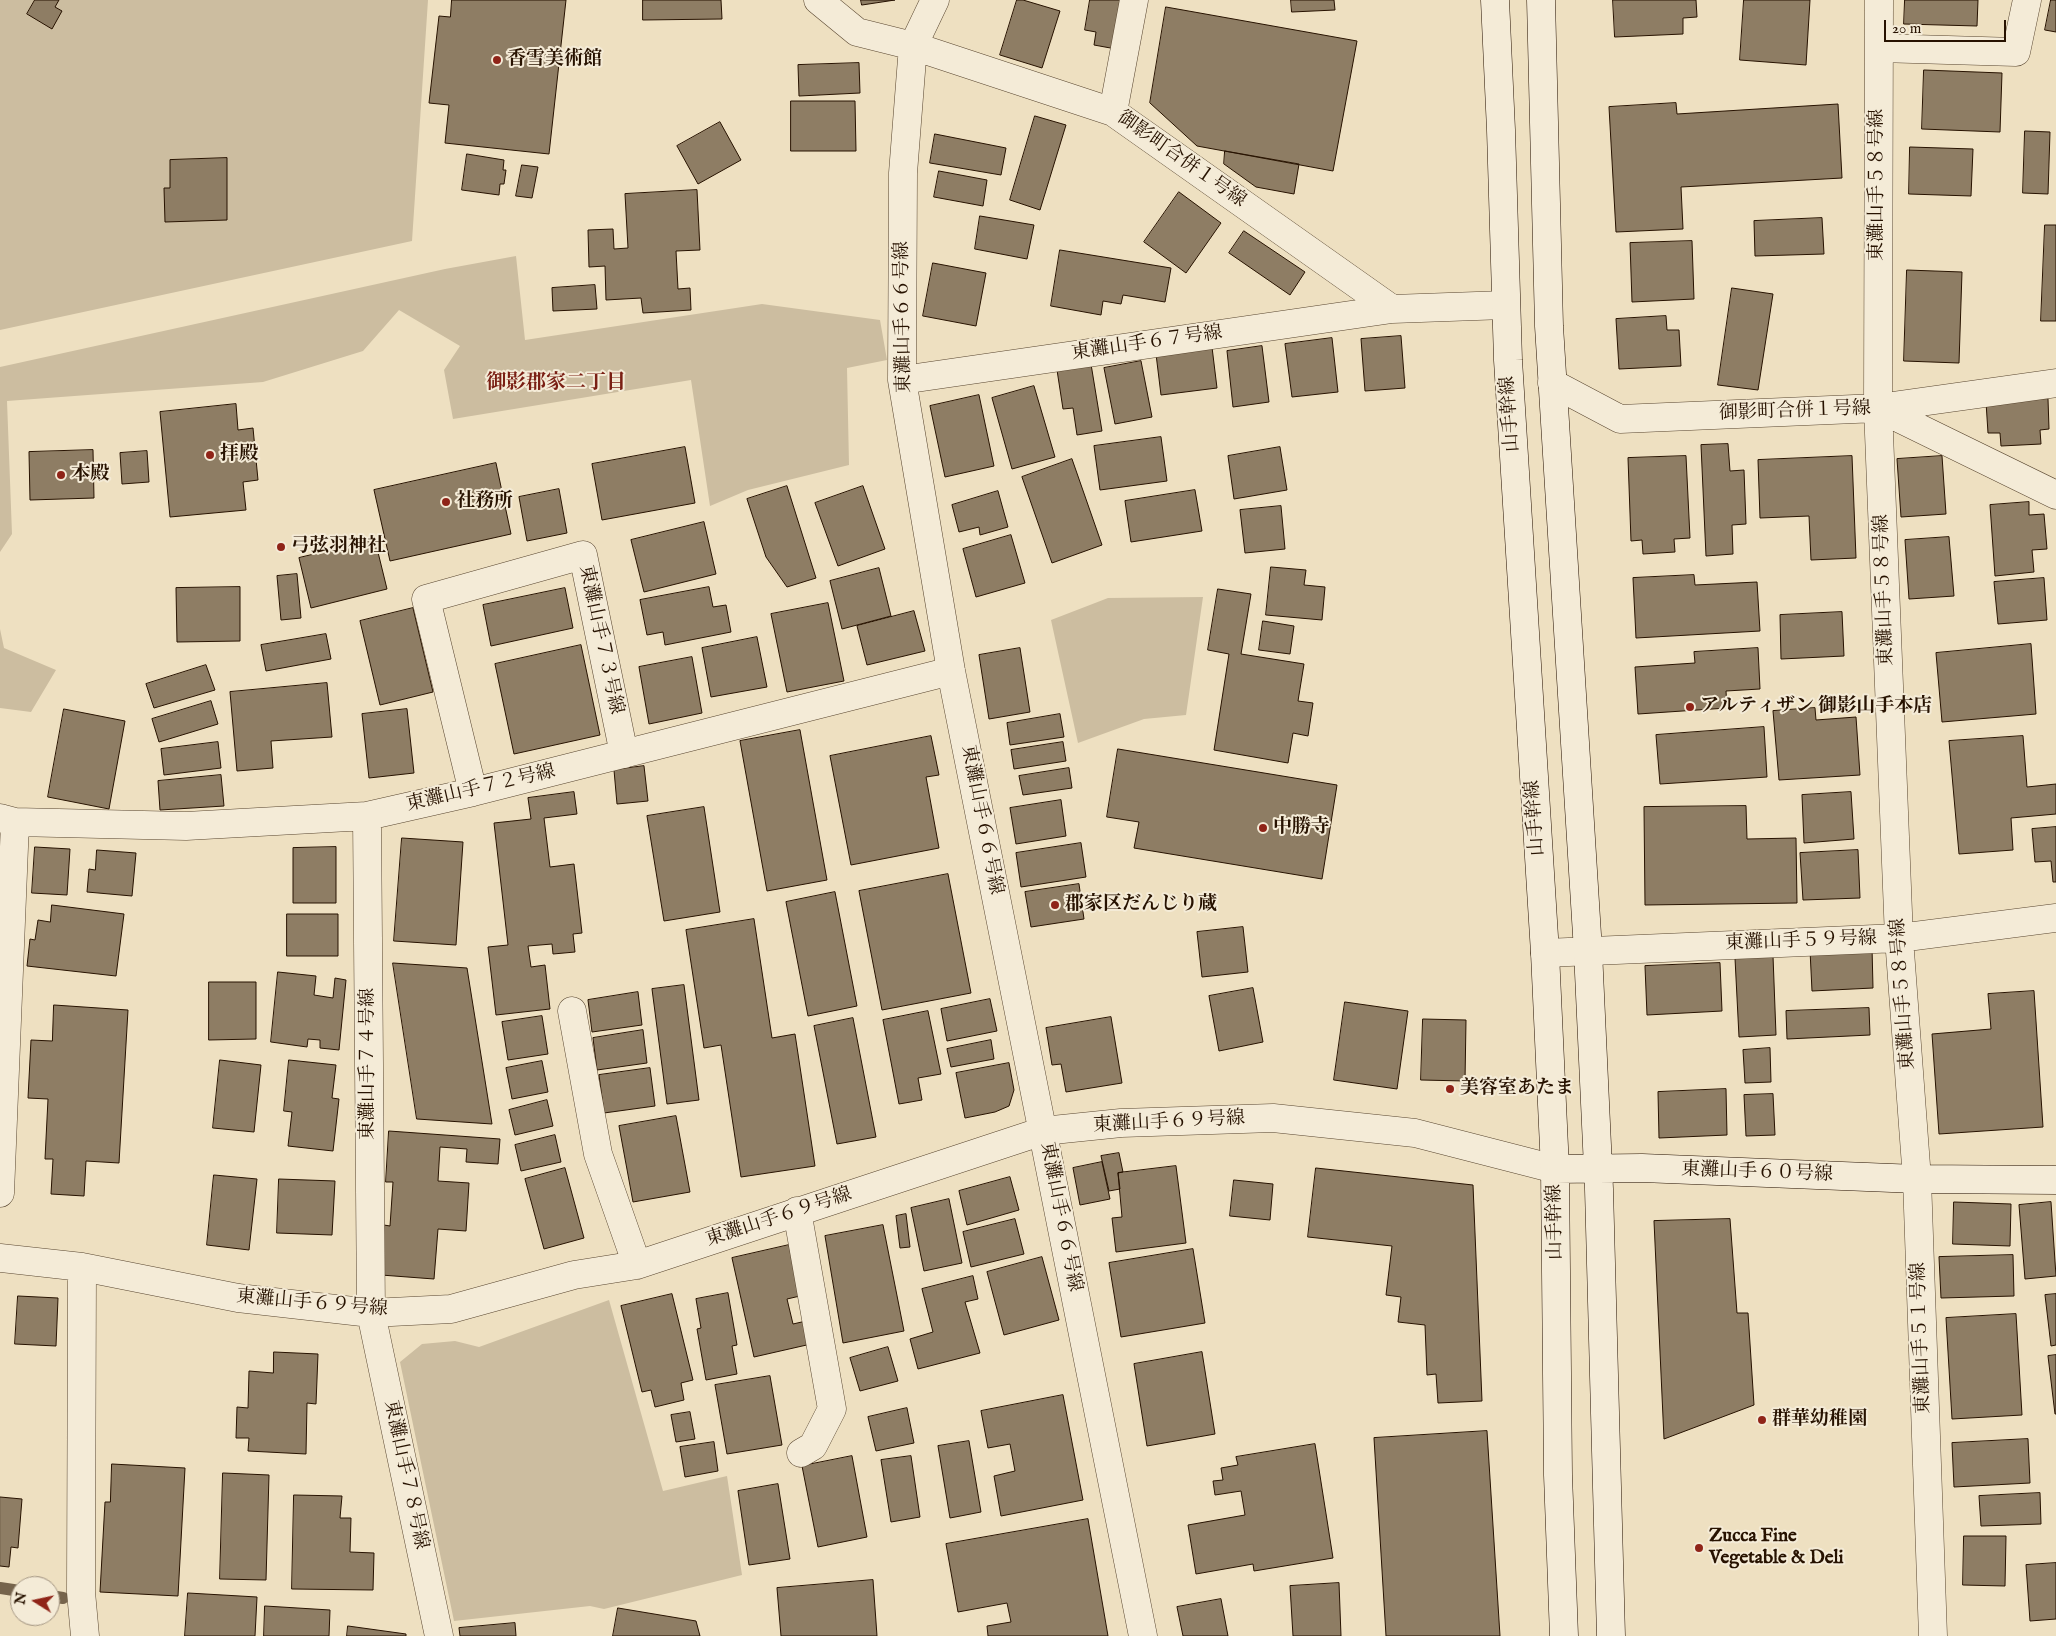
<!DOCTYPE html>
<html>
<head>
<meta charset="utf-8">
<style>
  body { margin:0 }
  #map { position:relative; width:2056px; height:1636px; overflow:hidden; background:#eee0c1; font-family:"IM FELL English",serif }
  canvas { display:block }
  .north { position:absolute; left:10px; top:1576px; width:50px; height:50px; box-sizing:border-box; background:#f4ebd7; border:1px solid #a29481; border-radius:50%; rotate:280deg; font-size:14px; font-weight:700; line-height:20px; text-align:center; color:#271200 }
  .north::after { content:''; display:block; margin:auto; width:18px; height:22px; background:#8f2418; clip-path:polygon(50% 0,100% 100%,50% 72%,0 100%) }
  .scale { position:absolute; left:1884px; top:20px; width:122px; height:22px; box-sizing:border-box; border:2px solid #271200; border-top:0; padding-left:6px; font-size:15px; line-height:18px; white-space:nowrap; color:#271200; -webkit-text-stroke:4px #f4ebd7; paint-order:stroke }
</style>
</head>
<body>
<div id="map">
<canvas width="2056" height="1636"></canvas>
<div class="north">N</div>
<div class="scale">20 m</div>
</div>
<script>
const ctx = document.querySelector('canvas').getContext('2d');
ctx.lineJoin = 'round';
function paint(path, color) {
  ctx.fillStyle = color;
  ctx.fill(path, 'evenodd');
}
function stroke(path, color, width, dash) {
  ctx.strokeStyle = color;
  ctx.lineWidth = width;
  ctx.lineCap = dash ? 'butt' : 'round';
  ctx.setLineDash(dash || []);
  ctx.stroke(path);
}
function label(font, color, halo, rows, align = 'center') {
  ctx.font = font + ' "IM FELL English","Noto Serif JP",serif';
  ctx.lineWidth = 4;
  ctx.setLineDash([]);
  ctx.textBaseline = 'middle';
  ctx.strokeStyle = halo;
  ctx.fillStyle = color;
  for (const [text, x, y, turn = 0] of rows) {
    ctx.save();
    ctx.translate(x, y);
    ctx.rotate((+turn || 0) * Math.PI / 180);
    ctx.textAlign = isNaN(turn) ? turn : align;
    if (halo) ctx.strokeText(text, 0, 0);
    ctx.fillText(text, 0, 0);
    ctx.restore();
  }
}
paint(new Path2D(`
  M0,0H428L412,241L0,330Z
  M516,256L525,340L762,304L880,320L887,360L847,368L849,465L748,490L710,506L691,380L453,419L444,370L460,346L399,310L363,351L263,382L7,401L12,534L0,552V367L445,269Z
  M1203,597L1186,715L1144,719L1078,743L1051,620L1108,598Z
  M0,629L4,648L56,670L31,712L0,708Z
  M609,1300L663,1491L727,1476L742,1575L604,1609L590,1606L454,1621L400,1362L422,1344L455,1341L479,1347Z`), '#ccbda0');
stroke(new Path2D(`
  M0,1588L20,1591
  M50,1596L63,1598`), '#76644c', 12);
const building = new Path2D(`
  M35,0H59L55,7L62,11L52,29L27,14Z
  M452,0H566L549,154L445,143L449,105L429,103L439,16L450,17Z
  M643,0H721L722,19L643,20Z
  M861,0H895L862,5Z
  M1017,0H1023L1060,11L1042,68L1000,55Z
  M1090,0H1126L1116,49L1094,45L1096,32L1085,30Z
  M1291,0H1334L1335,10L1292,12Z
  M1613,0H1696L1697,17L1683,18V34L1615,37Z
  M1744,0H1810L1806,65L1740,60Z
  M1905,0H1978L1977,26L1904,24Z
  M2051,0H2056V32L2045,30Z
  M1166,7L1357,41L1333,171L1197,146L1150,103Z
  M859,63L860,93L799,96L798,65Z
  M1924,70L2002,73L2000,132L1922,129Z
  M791,101H855L856,151H791Z
  M1676,103L1677,114L1838,104L1842,178L1681,187L1683,229L1616,232L1609,107Z
  M1035,116L1066,125L1040,210L1010,200Z
  M720,122L741,160L698,184L677,146Z
  M2025,131L2050,132L2048,194L2023,193Z
  M935,134L1006,148L1001,175L930,163Z
  M1910,147L1973,149L1971,196L1909,194Z
  M1225,151L1299,164L1294,194L1256,187L1224,164Z
  M467,154L504,160L503,170H506L504,184H500L499,195L462,190Z
  M227,158V220L165,222L164,188H170V160Z
  M522,165L538,167L532,198L516,196Z
  M939,171L987,180L983,206L934,197Z
  M697,190L700,250L676,251L678,289L690,288L691,310L643,313L641,298L606,300L605,266L589,267L588,230L613,229L614,249L628,248L625,194Z
  M1179,192L1221,223L1186,273L1144,242Z
  M980,216L1034,225L1027,259L975,249Z
  M1822,218L1824,254L1755,256L1754,221Z
  M2045,225H2056V321H2041Z
  M1244,231L1305,272L1290,295L1229,253Z
  M1692,241L1694,299L1632,302L1630,243Z
  M1060,250L1171,268L1165,302L1123,295L1121,304L1103,301L1101,315L1051,306Z
  M933,263L986,273L976,326L923,316Z
  M1907,270L1962,272L1959,363L1904,361Z
  M595,285L597,309L553,311L552,288Z
  M1732,288L1773,294L1758,390L1718,385Z
  M1666,316L1667,330H1679L1681,366L1619,369L1616,319Z
  M1401,336L1405,388L1365,391L1361,339Z
  M1332,338L1338,392L1292,397L1285,344Z
  M1262,346L1269,402L1233,407L1227,351Z
  M1212,347L1217,388L1161,395L1156,354Z
  M1141,361L1152,417L1115,424L1104,368Z
  M1091,364L1102,431L1077,435L1073,408L1063,409L1057,370Z
  M1034,386L1055,457L1012,469L992,398Z
  M979,395L994,466L945,477L930,406Z
  M2048,399L2049,429L2040,430L2041,444L2001,446L2000,433H1988L1986,402Z
  M236,404L238,430L253,428L258,480L243,482L246,510L170,517L160,412Z
  M1161,437L1167,481L1100,490L1094,446Z
  M1728,444L1730,471L1744,470L1746,524L1732,525L1733,554L1706,556L1701,445Z
  M685,447L695,503L602,520L592,464Z
  M1280,447L1287,490L1234,499L1228,456Z
  M93,450L94,498L30,500L29,452Z
  M147,451L149,482L122,484L120,453Z
  M1686,456L1690,538L1674,539L1675,552L1643,554L1642,540L1631,541L1628,458Z
  M1852,456L1856,558L1811,560L1809,516L1760,518L1758,460Z
  M1942,456L1946,514L1901,517L1897,459Z
  M1072,459L1102,545L1052,563L1022,477Z
  M496,463L511,534L390,561L374,490Z
  M787,486L816,578L787,587L766,557L747,499Z
  M863,486L885,549L838,566L815,503Z
  M559,489L567,533L527,541L519,497Z
  M1195,490L1202,531L1131,542L1125,501Z
  M998,491L1008,527L980,535L979,527L959,532L952,505Z
  M2029,502V515L2044,514L2047,549L2032,550L2034,572L1995,576L1990,505Z
  M1281,506L1285,549L1245,553L1240,510Z
  M704,522L716,574L644,592L631,540Z
  M1011,535L1025,583L976,597L963,549Z
  M1949,537L1954,596L1909,599L1905,540Z
  M375,540L387,589L311,608L299,558Z
  M1271,567L1306,570L1304,585L1325,587L1322,620L1266,615Z
  M879,568L891,616L842,629L830,581Z
  M297,574L301,618L281,620L277,576Z
  M1694,575L1695,585L1757,582L1760,631L1636,638L1633,578Z
  M2044,578L2047,620L1998,624L1994,582Z
  M240,587V641L177,642L176,588Z
  M709,587L713,607L726,605L731,632L665,645L663,632L647,635L640,600Z
  M565,588L573,628L491,646L483,605Z
  M1218,589L1251,594L1241,654L1304,664L1298,701L1313,703L1308,736L1293,733L1288,763L1214,750L1229,654L1208,650Z
  M828,603L844,681L787,692L771,614Z
  M413,608L433,692L380,705L360,621Z
  M914,611L925,651L867,665L857,626Z
  M1842,612L1844,656L1781,659L1780,615Z
  M1263,621L1294,626L1290,654L1259,650Z
  M326,634L331,659L266,671L261,645Z
  M757,637L767,687L711,697L702,648Z
  M2031,644L2036,714L1942,722L1936,653Z
  M581,645L600,735L514,754L495,664Z
  M1020,648L1030,712L989,719L979,655Z
  M1758,648L1760,689L1726,691L1727,708L1638,714L1635,667L1695,663L1694,652Z
  M692,657L702,713L649,724L639,667Z
  M206,665L215,690L154,708L146,684Z
  M327,683L332,737L271,741L273,768L237,771L230,692Z
  M211,701L218,724L159,742L152,719Z
  M1815,708L1816,720L1856,717L1860,775L1779,780L1773,711Z
  M64,709L125,721L109,809L48,797Z
  M407,709L414,773L369,778L362,714Z
  M1060,714L1064,737L1010,745L1007,723Z
  M1764,727L1767,777L1660,784L1656,735Z
  M800,730L827,880L767,891L740,741Z
  M931,736L939,775L926,777L939,848L851,865L830,756Z
  M2023,736L2027,787L2056,784V814L2011,818L2013,850L1959,854L1949,741Z
  M218,742L221,768L164,775L161,749Z
  M1063,742L1066,761L1014,769L1011,750Z
  M1118,749L1337,785L1322,879L1134,848L1139,822L1107,817Z
  M644,766L648,801L617,804L614,770Z
  M1069,768L1072,788L1023,795L1019,776Z
  M221,775L224,806L160,810L158,781Z
  M574,792L577,814L544,818L550,867L574,864L582,933L573,934L575,952L553,954L552,944L528,946L531,967L545,965L550,1009L496,1015L488,947L508,945L494,823L531,819L528,798Z
  M1851,792L1854,839L1804,843L1802,795Z
  M1061,800L1066,836L1016,844L1010,808Z
  M1746,806L1747,839L1796,838L1797,903L1645,905L1644,807Z
  M704,807L720,912L664,921L647,816Z
  M2056,827V882H2053L2051,861L2035,862L2032,829Z
  M402,838L463,842L456,945L394,941Z
  M1081,843L1086,877L1021,887L1016,853Z
  M35,847L70,849L67,895L32,893Z
  M336,847V903H293V848Z
  M97,850L136,853L132,896L87,892L89,869L95,870Z
  M1858,850L1860,898L1803,900L1800,853Z
  M948,874L971,993L882,1010L859,891Z
  M1079,884L1084,919L1031,927L1025,892Z
  M835,892L857,1006L808,1016L786,902Z
  M52,905L124,914L116,976L27,966L30,939L35,940L38,920L50,922Z
  M287,914H338V956H287Z
  M754,919L772,1038L795,1034L815,1166L741,1177L721,1045L704,1048L686,930Z
  M1243,927L1248,972L1202,977L1197,932Z
  M1872,947L1873,988L1812,991L1810,950Z
  M1773,956L1776,1035L1739,1037L1735,958Z
  M393,963L467,968L492,1124L417,1119Z
  M1720,963L1722,1011L1647,1015L1645,966Z
  M278,972L316,976L314,995L333,998L335,978L346,980L339,1050L320,1048V1040L308,1039L307,1047L271,1042Z
  M209,982H256V1039L209,1040Z
  M684,985L699,1100L667,1104L652,989Z
  M1253,988L1263,1042L1219,1051L1209,996Z
  M2034,991L2043,1127L1939,1134L1932,1034L1991,1029L1988,994Z
  M638,992L642,1025L592,1032L588,1000Z
  M990,999L997,1031L947,1041L941,1009Z
  M1345,1002L1408,1011L1397,1089L1334,1080Z
  M54,1005L128,1010L119,1163L86,1161L84,1196L51,1194L53,1159H45L48,1099L28,1098L31,1040L52,1041Z
  M1869,1008L1870,1035L1787,1039L1786,1011Z
  M928,1011L941,1074L918,1078L922,1100L899,1104L883,1020Z
  M542,1016L548,1054L508,1060L502,1022Z
  M1111,1017L1122,1083L1066,1092L1061,1064L1052,1065L1046,1028Z
  M853,1018L876,1137L837,1144L814,1026Z
  M1423,1019L1466,1020L1465,1081L1421,1080Z
  M643,1030L647,1063L597,1070L593,1038Z
  M991,1040L994,1059L951,1067L947,1049Z
  M1770,1048L1771,1082L1745,1083L1743,1050Z
  M220,1060L261,1065L254,1132L213,1128Z
  M289,1060L336,1065L332,1098L339,1099L333,1151L288,1146L292,1112L284,1111Z
  M542,1061L548,1092L512,1099L506,1068Z
  M1009,1063L1014,1090L1009,1106L995,1112L965,1118L956,1073Z
  M650,1068L655,1106L604,1113L599,1075Z
  M1726,1089L1727,1135L1659,1138L1658,1092Z
  M1773,1094L1775,1135L1746,1136L1744,1095Z
  M547,1100L553,1126L515,1135L509,1110Z
  M676,1116L690,1192L633,1202L619,1126Z
  M389,1131L500,1139L498,1164L466,1162L467,1149L440,1147L438,1181L469,1183L466,1231L438,1229L434,1279L381,1275L384,1225L390,1226L393,1182H386Z
  M555,1135L561,1162L521,1171L515,1145Z
  M1119,1153L1123,1172L1118,1173L1120,1189L1109,1191L1101,1156Z
  M1102,1162L1110,1199L1080,1205L1073,1168Z
  M1176,1166L1186,1243L1116,1252L1112,1218L1122,1217L1118,1173Z
  M565,1168L584,1238L544,1249L525,1179Z
  M1316,1168L1473,1185L1482,1401L1438,1403L1436,1374L1427,1375L1425,1325L1398,1322L1401,1297L1386,1295L1392,1246L1308,1237Z
  M214,1175L257,1179L249,1250L207,1245Z
  M1010,1177L1019,1210L967,1225L959,1191Z
  M279,1179L335,1181L332,1235L277,1233Z
  M1234,1180L1273,1184L1270,1220L1230,1216Z
  M949,1199L962,1263L924,1271L911,1208Z
  M1954,1202L2011,1204L2010,1246L1953,1244Z
  M2051,1202L2056,1276L2025,1279L2019,1205Z
  M906,1214L910,1247L900,1248L896,1216Z
  M1015,1219L1024,1254L971,1267L963,1232Z
  M1730,1219L1737,1313H1748L1754,1405L1664,1439L1654,1221Z
  M883,1225L904,1331L843,1343L825,1236Z
  M789,1245L800,1296L787,1299L793,1324L806,1321L811,1344L754,1357L732,1258Z
  M1193,1249L1205,1323L1121,1337L1109,1263Z
  M2013,1255L2014,1296L1941,1298L1939,1257Z
  M1042,1257L1059,1320L1004,1335L987,1272Z
  M973,1276L978,1299L965,1302L980,1353L918,1369L910,1339L933,1332L922,1289Z
  M728,1293L737,1345L732,1346L737,1374L706,1380L697,1329L701,1328L696,1299Z
  M672,1294L693,1380L681,1383L684,1400L655,1407L651,1390L642,1392L621,1306Z
  M2056,1294V1345L2051,1346L2045,1295Z
  M18,1296L58,1298L56,1346L15,1344Z
  M2016,1314L2022,1415L1952,1419L1946,1318Z
  M888,1347L898,1381L860,1391L850,1358Z
  M274,1352L318,1354L316,1404L307,1403L306,1454L248,1451L249,1438H236L237,1407L248,1408L249,1371L273,1373Z
  M1202,1352L1215,1434L1147,1446L1134,1364Z
  M2056,1355V1414H2055L2048,1356Z
  M770,1376L782,1445L727,1454L715,1385Z
  M1063,1395L1083,1500L1001,1516L994,1476L1015,1471L1010,1444L988,1448L981,1411Z
  M907,1408L914,1443L876,1451L868,1417Z
  M690,1412L695,1439L676,1442L671,1415Z
  M1487,1431L1500,1636H1386L1374,1438Z
  M2028,1439L2030,1483L1954,1487L1952,1443Z
  M969,1441L981,1512L950,1518L938,1446Z
  M714,1442L718,1471L685,1477L680,1447Z
  M1315,1444L1333,1558L1254,1571L1253,1564L1196,1574L1188,1525L1245,1515L1241,1491L1215,1495L1213,1481L1223,1480L1221,1468L1238,1465L1236,1457Z
  M852,1456L867,1537L818,1547L802,1466Z
  M911,1456L920,1517L891,1522L881,1460Z
  M112,1464L185,1468L178,1596L100,1592L105,1502H110Z
  M223,1473L269,1475L266,1580L220,1579Z
  M778,1484L790,1559L749,1565L738,1491Z
  M2040,1493L2041,1524L1981,1526L1979,1496Z
  M294,1495L342,1496L340,1518H351L350,1552L374,1553L373,1590L292,1589Z
  M0,1497L22,1499L18,1548L11,1547L9,1567L0,1566Z
  M1088,1519L1108,1636H988L987,1626L1011,1622L1007,1603L958,1612L946,1544Z
  M1964,1536H2006L2005,1586L1963,1585Z
  M2056,1563V1619L2030,1621L2026,1565Z
  M873,1580L877,1636H781L777,1588Z
  M1339,1583L1341,1636H1293L1290,1586Z
  M188,1593L257,1597L255,1636H185Z
  M1221,1599L1228,1636H1183L1177,1607Z
  M265,1606L330,1610L329,1636H264Z
  M618,1608L696,1621L700,1636H613Z
  M515,1623L516,1636H460L459,1628Z
  M348,1626L406,1634V1636H347Z`);
paint(building, '#8e7d64');
stroke(building, '#271200', 1);
const street = new Path2D(`
  M818,0L857,32L913,46L1113,112L1392,309L1505,305
  M935,0L913,46L903,173L902,380L951,671L1143,1636
  M1879,0L1878,408L1899,938L1917,1179L1933,1636
  M1879,48L2016,52L2027,0
  M1113,112L1134,0
  M902,380L1392,309
  M1552,383L1620,419L1878,408L2056,495
  M1878,408L2056,383
  M473,792L426,599L583,555L624,754
  M367,816L371,1313L439,1636
  M0,818L15,822L186,826L367,816L473,792L951,671
  M1545,953L1899,938L2056,918
  M572,1011L598,1154L637,1265
  M0,1193L15,822
  M797,1211L832,1409L813,1446L801,1453
  M0,1258L82,1267L238,1298L371,1313L451,1309L574,1275L637,1265L1043,1131L1121,1123L1273,1118L1415,1133L1555,1169
  M82,1267L81,1592L85,1636`);
const secondary = new Path2D(`
  M1495,0L1501,130L1508,360L1545,953L1555,1169L1558,1475L1564,1636
  M1541,0L1549,326L1588,951L1599,1189L1611,1636
  M1555,1169L1642,1168L1917,1179L2056,1180`);
stroke(street, '#594630', 29);
stroke(secondary, '#271200', 29);
stroke(street, '#f4ebd7', 28);
stroke(secondary, '#f4ebd7', 28);
for (const [x, y, r, color] of [
  [497,60,5,"#8f2418"],
  [210,455,5,"#8f2418"],
  [61,475,5,"#8f2418"],
  [446,502,5,"#8f2418"],
  [281,547,5,"#8f2418"],
  [1690,707,5,"#8f2418"],
  [1263,828,5,"#8f2418"],
  [1055,905,5,"#8f2418"],
  [1450,1089,5,"#8f2418"],
  [1762,1420,5,"#8f2418"],
  [1699,1548,5,"#8f2418"]
]) {
  const dot = new Path2D();
  dot.arc(x, y, r, 0, 2 * Math.PI);
  ctx.fillStyle = color;
  ctx.fill(dot);
  stroke(dot, '#f4ebd7', 2);
}
label('bold 19px', '#271200', '#f4ebd7', [
  ["香雪美術館",507,60],
  ["拝殿",220,455],
  ["本殿",71,475],
  ["社務所",456,502],
  ["弓弦羽神社",291,547],
  ["アルティザン 御影山手本店",1700,707],
  ["中勝寺",1273,828],
  ["郡家区だんじり蔵",1065,905],
  ["美容室あたま",1460,1089],
  ["群華幼稚園",1772,1420],
  ["Zucca Fine",1709,1537],
  ["Vegetable & Deli",1709,1559]
], 'left');
label('19px', '#271200', '#f4ebd7', [
  ["御影町合併１号線",1181,160,35],
  ["東灘山手５８号線",1878,185,-90],
  ["東灘山手６６号線",904,317,-91],
  ["東灘山手６７号線",1147,344,-8],
  ["御影町合併１号線",1795,412,-2],
  ["山手幹線",1511,414,-94],
  ["東灘山手５８号線",1885,590,-92],
  ["東灘山手７３号線",600,640,78],
  ["東灘山手７２号線",481,789,-13],
  ["山手幹線",1536,818,-94],
  ["東灘山手６６号線",981,820,79],
  ["東灘山手５９号線",1801,942,-2],
  ["東灘山手５８号線",1904,994,-94],
  ["東灘山手７４号線",369,1064,-90],
  ["東灘山手６９号線",1169,1123,-3],
  ["東灘山手６０号線",1757,1173,2],
  ["東灘山手６６号線",1060,1217,79],
  ["東灘山手６９号線",779,1218,-18],
  ["山手幹線",1556,1222,-91],
  ["東灘山手６９号線",312,1304,5],
  ["東灘山手５１号線",1922,1338,-92],
  ["東灘山手７８号線",405,1475,78]
]);
label('bold 20px', '#7a1f14', '#f4ebd7', [
  ["御影郡家二丁目",556,384]
]);
</script>
</body>
</html>
